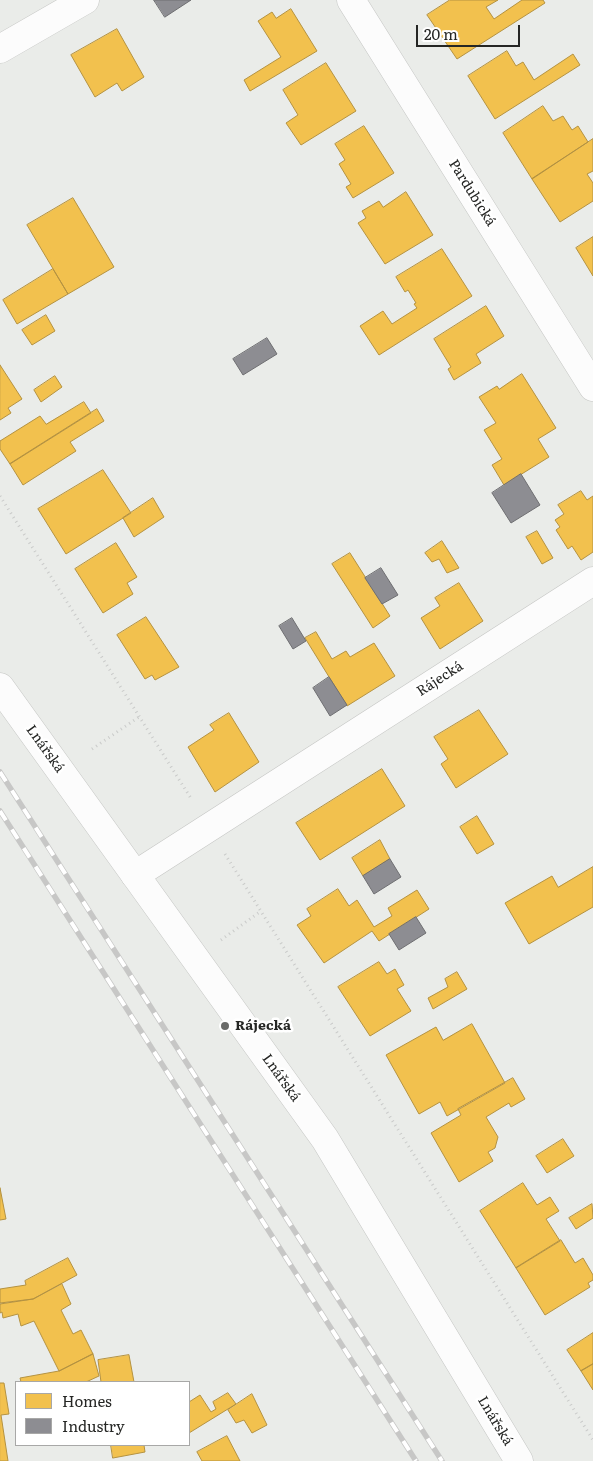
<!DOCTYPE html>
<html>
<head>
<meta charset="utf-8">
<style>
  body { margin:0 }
  #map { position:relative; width:593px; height:1461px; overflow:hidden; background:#eaece9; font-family:Literata,serif }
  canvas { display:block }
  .legend { position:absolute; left:15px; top:1381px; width:175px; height:65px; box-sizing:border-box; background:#fff; border:1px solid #a8a8a7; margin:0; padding:6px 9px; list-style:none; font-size:15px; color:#252624 }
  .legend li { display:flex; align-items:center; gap:10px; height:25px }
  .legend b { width:25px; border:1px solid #a8a8a7 }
  .scale { position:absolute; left:416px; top:25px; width:104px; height:22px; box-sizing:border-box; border:2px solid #252624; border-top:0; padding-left:6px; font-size:15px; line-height:18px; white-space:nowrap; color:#252624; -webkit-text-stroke:4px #fff; paint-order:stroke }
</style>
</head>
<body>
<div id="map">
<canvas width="593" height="1461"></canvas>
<ul class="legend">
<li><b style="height:14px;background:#f2c14e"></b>Homes</li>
<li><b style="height:14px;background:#8d8d92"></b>Industry</li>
</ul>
<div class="scale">20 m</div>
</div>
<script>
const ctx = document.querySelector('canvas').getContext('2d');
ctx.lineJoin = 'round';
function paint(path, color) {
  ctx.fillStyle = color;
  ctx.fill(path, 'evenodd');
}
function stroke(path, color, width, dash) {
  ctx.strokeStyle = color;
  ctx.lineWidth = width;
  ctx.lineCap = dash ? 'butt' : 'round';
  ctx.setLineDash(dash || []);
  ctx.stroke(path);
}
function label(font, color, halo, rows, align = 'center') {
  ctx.font = font + ' Literata,serif';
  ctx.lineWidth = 5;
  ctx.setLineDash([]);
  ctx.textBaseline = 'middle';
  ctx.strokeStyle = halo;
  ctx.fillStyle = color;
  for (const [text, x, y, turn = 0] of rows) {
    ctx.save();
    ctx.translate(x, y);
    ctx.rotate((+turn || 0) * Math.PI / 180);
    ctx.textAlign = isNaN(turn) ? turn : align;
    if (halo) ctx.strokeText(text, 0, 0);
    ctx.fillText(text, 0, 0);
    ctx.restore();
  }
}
const homes = new Path2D(`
  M450,0H498L486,7L494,19L522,0H543L545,3L457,59L427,15Z
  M291,9L317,51L250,91L244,80L281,57L258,21L272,12L276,18Z
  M117,29L144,77L122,91L117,83L95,97L71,55Z
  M507,51L516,66L523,62L534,80L573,54L580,65L495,119L468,76Z
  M326,63L356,111L301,145L286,123L298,115L283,90Z
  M543,106L553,121L563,116L572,130L578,126L588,142L532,179L503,133Z
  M364,126L394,173L353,198L346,187L351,184L339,164L345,160L335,144Z
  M593,139V171L587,174L593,183V201L560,222L532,179Z
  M406,192L433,235L385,264L358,223L366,218L362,211L379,201L383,207Z
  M73,198L114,267L68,294L27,225Z
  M593,237V276L576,248Z
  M442,249L472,296L379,355L360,326L383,311L392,324L417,308L414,304L416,303L408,290L405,292L396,277Z
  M53,269L68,294L17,324L3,300Z
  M486,306L504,336L476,354L481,363L454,380L448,369L451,367L434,339Z
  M46,315L55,331L32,345L22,330Z
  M0,365L22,399L8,408L11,413L0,420Z
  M522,374L556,428L538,439L549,457L504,485L492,465L502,459L484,430L496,423L479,397L497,386L499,389Z
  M55,376L62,387L41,402L34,390Z
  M84,402L91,413L10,464L0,449V441L40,416L46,424Z
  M97,409L104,421L70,442L76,451L23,485L10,464Z
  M103,470L131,513L66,554L38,509Z
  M581,491L587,500L593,496V552L581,560L572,546L568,549L556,530L560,527L555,520L564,514L558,505Z
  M153,498L164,517L134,537L123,518Z
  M537,531L553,558L542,564L526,537Z
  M442,541L459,568L447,573L439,559L432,562L425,553Z
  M116,543L137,577L127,583L133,594L103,613L75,569Z
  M350,553L390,616L373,628L332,564Z
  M459,583L483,621L440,649L421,618L440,606L435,598Z
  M146,617L179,667L155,680L152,675L145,679L117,635Z
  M316,632L332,659L346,651L350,657L374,643L395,676L347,706L305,638Z
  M479,710L508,754L456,788L441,764L448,759L434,737Z
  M229,713L259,762L215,792L188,747L214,730L210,725Z
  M382,769L405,806L320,860L296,823Z
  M477,816L494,844L477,854L460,827Z
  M380,840L390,859L363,876L352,858Z
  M593,867V907L529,944L505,903L552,876L558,887Z
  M338,889L349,906L357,900L374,927L392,916L388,908L417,890L429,909L379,941L372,931L324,963L297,925L311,916L307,909Z
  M379,962L387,974L395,969L404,985L397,989L411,1011L370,1036L338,987Z
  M457,972L467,989L433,1009L428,998L448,987L445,979Z
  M472,1024L505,1083L447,1116L440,1102L419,1114L386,1055L436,1027L443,1040Z
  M513,1078L525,1099L511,1107L509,1103L486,1117L498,1137L495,1148L488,1152L493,1161L459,1182L431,1133L461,1115L458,1109Z
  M563,1139L574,1156L547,1173L536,1156Z
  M523,1183L537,1205L550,1197L559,1211L546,1219L560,1241L516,1268L480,1211Z
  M0,1188L6,1219L0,1220Z
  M592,1204L593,1218L576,1229L569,1218Z
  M561,1240L575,1263L583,1258L593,1275V1280L588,1283L590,1287L545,1315L516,1268Z
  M68,1258L77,1275L33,1299L0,1303V1289L26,1285L25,1281Z
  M62,1284L71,1304L61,1310L73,1334L81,1330L93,1354L59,1371L34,1321L21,1326L18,1314L3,1318L2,1312L0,1313V1304L33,1299Z
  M593,1333V1364L581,1371L567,1350Z
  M93,1354L99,1376L86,1382H21L20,1378L59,1371Z
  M129,1355L134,1382H101L98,1360Z
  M593,1364V1390L581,1371Z
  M0,1383H4L9,1414L1,1415L8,1461H0Z
  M228,1393L236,1404L189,1433V1402L200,1395L211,1412L216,1409L213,1402Z
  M252,1394L267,1425L252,1433L244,1420L236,1423L228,1410Z
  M227,1436L240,1461H202L197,1452Z
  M111,1445H144L145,1452L113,1458Z`);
paint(homes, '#f2c14e');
stroke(homes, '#b49241', 1);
const industry = new Path2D(`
  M154,0H191L165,17Z
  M267,338L277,354L243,375L233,359Z
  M521,474L540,505L511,523L492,493Z
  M381,568L398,595L382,604L365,578Z
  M292,618L306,641L293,649L279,626Z
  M329,677L347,705L330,716L313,688Z
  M390,859L401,877L374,894L363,876Z
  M416,917L426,933L399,950L389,934Z`);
paint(industry, '#8d8d92');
stroke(industry, '#6e6e71', 1);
const minor = new Path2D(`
  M351,0L593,387
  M0,49L85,0
  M135,875L593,581`);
const tertiary = new Path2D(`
  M0,687L325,1139L519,1461`);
stroke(minor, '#c4c5c3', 29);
stroke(tertiary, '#c4c5c3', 29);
stroke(new Path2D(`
  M0,496L192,800
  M92,749L139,717
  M225,854L593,1440
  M221,940L261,911`), '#c9cac9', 3, [1, 4]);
stroke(minor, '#fcfcfc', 28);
stroke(tertiary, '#fcfcfc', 28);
const rail = new Path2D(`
  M0,772L442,1461
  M0,811L416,1461`);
stroke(rail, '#c7c7c6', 5.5);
stroke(rail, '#fff', 4, [11]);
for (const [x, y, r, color] of [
  [225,1026,5,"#6a6b69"]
]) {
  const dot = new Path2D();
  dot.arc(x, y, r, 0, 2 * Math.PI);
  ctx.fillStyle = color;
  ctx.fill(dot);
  stroke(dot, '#fff', 2);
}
label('14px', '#252624', '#fff', [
  ["Pardubická",472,193,58],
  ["Rájecká",440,679,-33],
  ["Lnářská",45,749,54],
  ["Lnářská",281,1078,54],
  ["Lnářská",495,1421,59]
]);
label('bold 14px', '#252624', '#fff', [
  ["Rájecká",235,1026]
], 'left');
</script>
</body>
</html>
